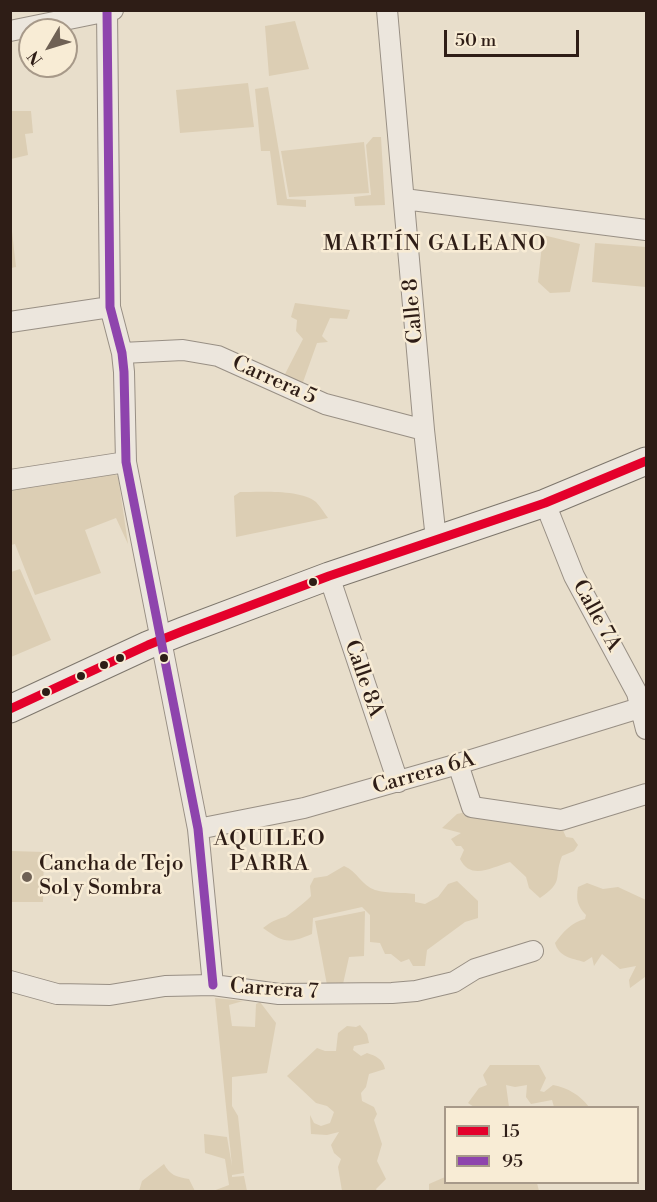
<!DOCTYPE html>
<html>
<head>
<meta charset="utf-8">
<style>
  body { margin:0 }
  #map { position:relative; width:657px; height:1202px; overflow:hidden; background:#e8decb; font-family:"Libre Bodoni",serif }
  canvas { display:block }
  .frame { position:absolute; inset:0; border:12px solid #2e1d16; pointer-events:none }
  .legend { position:absolute; left:444px; top:1106px; width:195px; height:78px; box-sizing:border-box; background:#f8ecd5; border:2px solid #a79989; margin:0; padding:8px 10px; list-style:none; font-size:18px; color:#2e1d16 }
  .legend li { display:flex; align-items:center; gap:12px; height:30px }
  .legend b { width:30px; border:2px solid #a79989 }
  .north { position:absolute; left:18px; top:18px; width:60px; height:60px; box-sizing:border-box; background:#f8ecd5; border:2px solid #a79989; border-radius:50%; rotate:232deg; font-size:16px; font-weight:700; line-height:24px; text-align:center; color:#2e1d16 }
  .north::after { content:''; display:block; margin:auto; width:21px; height:27px; background:#6f6155; clip-path:polygon(50% 0,100% 100%,50% 72%,0 100%) }
  .scale { position:absolute; left:444px; top:30px; width:135px; height:27px; box-sizing:border-box; border:3px solid #2e1d16; border-top:0; padding-left:8px; font-size:18px; line-height:21px; white-space:nowrap; color:#2e1d16; -webkit-text-stroke:4px #f8ecd5; paint-order:stroke }
</style>
</head>
<body>
<div id="map">
<canvas width="657" height="1202"></canvas>
<div class="frame"></div>
<ul class="legend">
<li><b style="height:8px;background:#e4002b"></b>15</li>
<li><b style="height:8px;background:#8e44ad"></b>95</li>
</ul>
<div class="north">N</div>
<div class="scale">50 m</div>
</div>
<script>
const ctx = document.querySelector('canvas').getContext('2d');
ctx.lineJoin = 'round';
function paint(path, color) {
  ctx.fillStyle = color;
  ctx.fill(path, 'evenodd');
}
function stroke(path, color, width, dash) {
  ctx.strokeStyle = color;
  ctx.lineWidth = width;
  ctx.lineCap = dash ? 'butt' : 'round';
  ctx.setLineDash(dash || []);
  ctx.stroke(path);
}
function label(font, color, halo, rows, align = 'center') {
  ctx.font = font + ' "Libre Bodoni",serif';
  ctx.lineWidth = 5;
  ctx.setLineDash([]);
  ctx.textBaseline = 'middle';
  ctx.strokeStyle = halo;
  ctx.fillStyle = color;
  for (const [text, x, y, turn = 0] of rows) {
    ctx.save();
    ctx.translate(x, y);
    ctx.rotate((+turn || 0) * Math.PI / 180);
    ctx.textAlign = isNaN(turn) ? turn : align;
    if (halo) ctx.strokeText(text, 0, 0);
    ctx.fillText(text, 0, 0);
    ctx.restore();
  }
}
paint(new Path2D(`
  M295,21L309,69L269,76L265,26Z
  M248,83L254,127L180,133L176,90Z
  M268,87L287,199L306,200V207L277,205L270,151H261L255,89Z
  M11,111H31L33,133L25,134L28,155L11,159Z
  M373,137H381L385,205L355,206L354,197L371,195L366,145Z
  M364,142L369,193L289,197L281,151Z
  M10,214L16,267L11,268H10Z
  M543,235L580,244L570,292L550,293L538,282Z
  M595,243L646,247V287L592,282Z
  M295,303L350,310L347,319L330,318L322,336L328,342L317,343L302,385L284,376L303,339L296,331L297,320L291,317Z
  M111,473L118,476L128,544L116,518L85,530L101,573L35,595L15,544L11,545V487Z
  M240,492C259,492 301,489 316,502C321,507 324,513 328,518L236,537L234,496Z
  M20,569L51,640L11,657V572Z
  M471,811L562,828L566,837L573,838L578,845L574,851L562,856C553,879 565,881 540,898L529,888L526,877L510,862C492,867 471,881 460,859L464,850L461,846H456L451,839L461,833L442,828L457,814Z
  M11,851L44,852L43,902H11Z
  M344,866C357,871 362,886 375,890C388,894 403,892 415,894V902L425,904L438,897L448,884L457,881L478,901V918L465,922L427,950L425,966H413L409,959L401,962L391,954H385L380,943L370,942V915L362,907L313,918L312,934C288,944 284,943 263,928C272,921 275,920 285,917C288,916 309,899 311,896L310,886L314,878L327,876Z
  M587,883L603,889L618,887L646,900V966L645,977L630,988L629,980L636,966L620,969L602,954L594,966L592,957L584,962C571,958 559,957 555,943C563,932 572,922 585,919L586,915C577,906 576,899 578,887Z
  M365,911L364,956L349,957L343,984L327,985L315,921Z
  M215,998L243,1001L229,1005L232,1026L255,1027L256,1004L260,1002L276,1023L267,1073L232,1077V1106L238,1116L244,1173L232,1175V1177L244,1176L247,1191H213L229,1185L225,1159L205,1153L204,1134L227,1137L232,1166Z
  M360,1025L367,1034L369,1043L354,1046L353,1050L361,1056L367,1053C376,1056 383,1059 385,1069L369,1074L366,1087L361,1093L362,1101L374,1107L377,1114L374,1120L382,1144L377,1161L386,1179L376,1189L377,1191H342L338,1167L341,1159L334,1153L331,1145L339,1132L327,1135L311,1134L310,1115L314,1123L321,1126L330,1123L334,1112L327,1106L316,1103L287,1076L317,1048L325,1051H336L338,1033L347,1026L356,1027Z
  M490,1065H539L546,1078L540,1091L544,1092L553,1085C568,1088 580,1095 589,1107H554L552,1100L531,1104L526,1097L527,1085L515,1087L506,1085L509,1107H474L468,1103L479,1088L487,1085L483,1075Z
  M164,1164C170,1175 176,1177 189,1179L195,1191H139L142,1181Z
  M445,1177L446,1182L537,1183L539,1191H429V1184Z`), '#dcceb4');
const street = new Path2D(`
  M107,10L110,307L122,353L124,372L126,462L198,829L213,985
  M387,10L424,430L436,539
  M10,31L113,10
  M404,199L646,230
  M10,322L110,307
  M122,353L183,350L218,356L325,404L424,430
  M10,480L126,462
  M545,503L574,576L637,693L646,729
  M329,576L398,782
  M458,764L472,807L561,820L646,794
  M198,829L304,808L458,764L646,706
  M10,981L57,994L110,995L165,986L213,985L279,994L392,993L416,991L454,982L475,969L533,951`);
const secondary = new Path2D(`
  M10,709L148,645L183,631L329,576L545,503L646,461`);
stroke(street, '#988f84', 22);
stroke(secondary, '#7d766c', 29);
stroke(street, '#ece6dd', 20);
stroke(secondary, '#ece6dd', 27);
stroke(new Path2D(`
  M10,709L148,645L183,631L329,576L545,503L646,461`), '#e4002b', 9);
stroke(new Path2D(`
  M107,10L110,307L122,353L124,372L126,462L198,829L213,985`), '#8e44ad', 9);
for (const [x, y, r, color] of [
  [313,582,5,"#2e1d16"],
  [120,658,5,"#2e1d16"],
  [164,658,5,"#2e1d16"],
  [104,665,5,"#2e1d16"],
  [81,676,5,"#2e1d16"],
  [46,692,5,"#2e1d16"],
  [27,877,6,"#6f6155"]
]) {
  const dot = new Path2D();
  dot.arc(x, y, r, 0, 2 * Math.PI);
  ctx.fillStyle = color;
  ctx.fill(dot);
  stroke(dot, '#f8ecd5', 2);
}
label('21px', '#2e1d16', '#f8ecd5', [
  ["Calle 8",414,311,-95],
  ["Carrera 5",274,381,24],
  ["Calle 7A",596,616,61],
  ["Calle 8A",363,679,71],
  ["Carrera 6A",424,774,-16],
  ["Carrera 7",274,990,4]
]);
label('21px', '#2e1d16', '#f8ecd5', [
  ["Cancha de Tejo",39,865],
  ["Sol y Sombra",39,889]
], 'left');
ctx.letterSpacing = '1.5px';
label('22px', '#2e1d16', '#f8ecd5', [
  ["MARTÍN GALEANO",435,245],
  ["AQUILEO",270,840],
  ["PARRA",270,865]
]);
ctx.letterSpacing = '0px';
</script>
</body>
</html>
